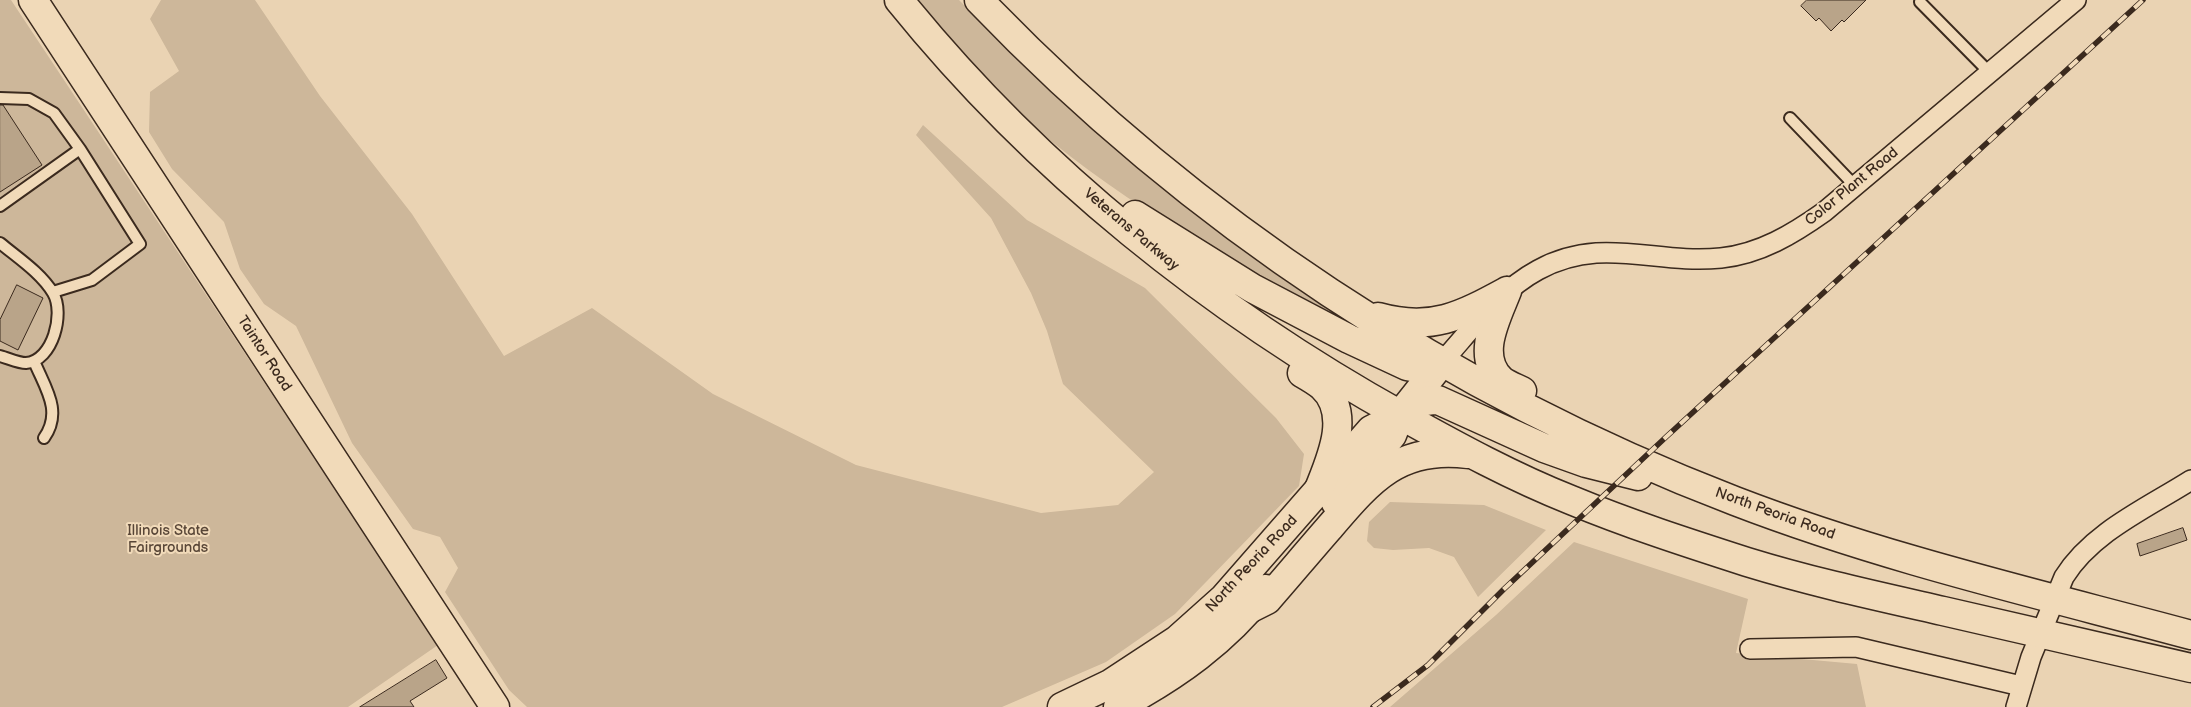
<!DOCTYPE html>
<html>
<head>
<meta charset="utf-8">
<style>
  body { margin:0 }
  canvas { display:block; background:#ead3b3 }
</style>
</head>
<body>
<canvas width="2191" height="707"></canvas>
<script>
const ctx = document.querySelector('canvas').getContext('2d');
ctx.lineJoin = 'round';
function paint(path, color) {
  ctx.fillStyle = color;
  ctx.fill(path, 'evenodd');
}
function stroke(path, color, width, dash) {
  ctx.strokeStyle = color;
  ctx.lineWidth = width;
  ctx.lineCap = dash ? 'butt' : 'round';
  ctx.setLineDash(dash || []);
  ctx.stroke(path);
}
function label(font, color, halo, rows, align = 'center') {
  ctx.font = font + ' "Balsamiq Sans",sans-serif';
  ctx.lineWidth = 4;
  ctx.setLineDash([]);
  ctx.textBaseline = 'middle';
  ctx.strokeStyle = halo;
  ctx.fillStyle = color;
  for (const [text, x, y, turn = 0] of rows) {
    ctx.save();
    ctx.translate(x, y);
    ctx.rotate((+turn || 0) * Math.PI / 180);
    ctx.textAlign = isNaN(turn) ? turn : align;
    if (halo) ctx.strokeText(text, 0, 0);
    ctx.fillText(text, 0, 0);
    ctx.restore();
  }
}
paint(new Path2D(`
  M0,0H11L438,645L348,707H0Z
  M161,0H255L320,96L412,214L504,356L592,308L713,394L856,465L1041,513L1118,505L1154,472L1063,384L1047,331L1031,293L991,218L916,135L923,125L1027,220L1145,288L1276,418L1304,454L1299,486L1175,614L1106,662L1002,707H527L509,690L445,592L458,568L440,537L413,529L352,443L296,326L264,304L240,269L224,222L172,169L149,132L150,92L179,71L150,19Z
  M916,0H959C979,21 1001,41 1021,61C1122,159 1232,245 1349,323L1346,328C1238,267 1130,208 1034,127C994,93 950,41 916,0Z
  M1390,502L1484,505L1546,530L1478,597L1454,557L1429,548L1393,550L1374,548L1367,541L1369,522Z
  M1574,542L1748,599L1736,653L1857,664L1866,707H1390L1496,615Z`), '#cdb79a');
const building = new Path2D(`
  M1807,0H1866L1844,22L1842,20L1831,31L1819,18L1816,21L1801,6Z
  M0,105H3L42,165L0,192Z
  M17,285L43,298L18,350L0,341V320Z
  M2183,528L2187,540L2140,556L2137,544Z
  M436,660L447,678L410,701L414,707H360Z`);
paint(building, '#b9a489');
stroke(building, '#3b2a1e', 1);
const service = new Path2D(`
  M1920,2L1990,73
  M0,98L29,99L54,113L80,149L0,206
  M1790,118L1855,186
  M0,243C18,258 41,273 53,293C65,313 53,361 26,363C18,363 8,358 0,356
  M53,292L92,280L140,244L80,149
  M34,361C45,388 63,411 44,438`);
const minor = new Path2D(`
  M1442,362C1471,330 1499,291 1538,270C1602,235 1655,265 1721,258C1760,254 1793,234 1824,212L2076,0
  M1750,649L1856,647L2021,686
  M2016,707L2031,657L2064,577C2092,532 2147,508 2191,480`);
const secondary = new Path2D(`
  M33,0L495,707`);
const primary = new Path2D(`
  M1336,503L1392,435L1400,415L1442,362
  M1062,707L1110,684L1177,640L1224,598L1371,430L1400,415
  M1118,707C1177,675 1224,642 1266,589`);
const trunk = new Path2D(`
  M899,0C1037,171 1213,311 1404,417C1458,447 1513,477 1571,500C1629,524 1688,543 1747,562C1812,582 1877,596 1943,611C2026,630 2109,649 2191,668
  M979,0C1191,221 1450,392 1735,501C1883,558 2039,594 2191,635
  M1135,215L1252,288L1349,339L1407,366L1422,369L1442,362
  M1507,291C1497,317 1475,356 1501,380C1507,385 1516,388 1522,391
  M1378,317C1431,332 1461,316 1507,291
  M1302,373C1309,377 1316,381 1322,386C1352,413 1331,459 1319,489
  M1400,415C1412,406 1422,399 1438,400L1544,448L1586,463L1638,476
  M1251,608L1267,600C1288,576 1308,552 1329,528C1370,480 1399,445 1468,454`);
stroke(service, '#3b2a1e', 14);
stroke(minor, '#3b2a1e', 22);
stroke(secondary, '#3b2a1e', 31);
stroke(primary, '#3b2a1e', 31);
stroke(trunk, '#3b2a1e', 31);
stroke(service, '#f1dab9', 10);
stroke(minor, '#f1dab9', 19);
stroke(secondary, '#f1dab9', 28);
stroke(primary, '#f1dab9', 28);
stroke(trunk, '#f1dab9', 28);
const rail = new Path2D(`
  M1373,707L1428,665L1504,589L1666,437L2143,0`);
stroke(rail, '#3b2a1e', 5.5);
stroke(rail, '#f1dab9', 4, [11]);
label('15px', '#3b2a1e', '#f1dab9', [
  ["Color Plant Road",1852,187,-39],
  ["Veterans Parkway",1131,230,40],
  ["Taintor Road",264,354,57],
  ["North Peoria Road",1775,514,20],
  ["North Peoria Road",1252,564,-47]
]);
label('15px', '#584637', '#f1dab9', [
  ["Illinois State",168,531],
  ["Fairgrounds",168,548]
]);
</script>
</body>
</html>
